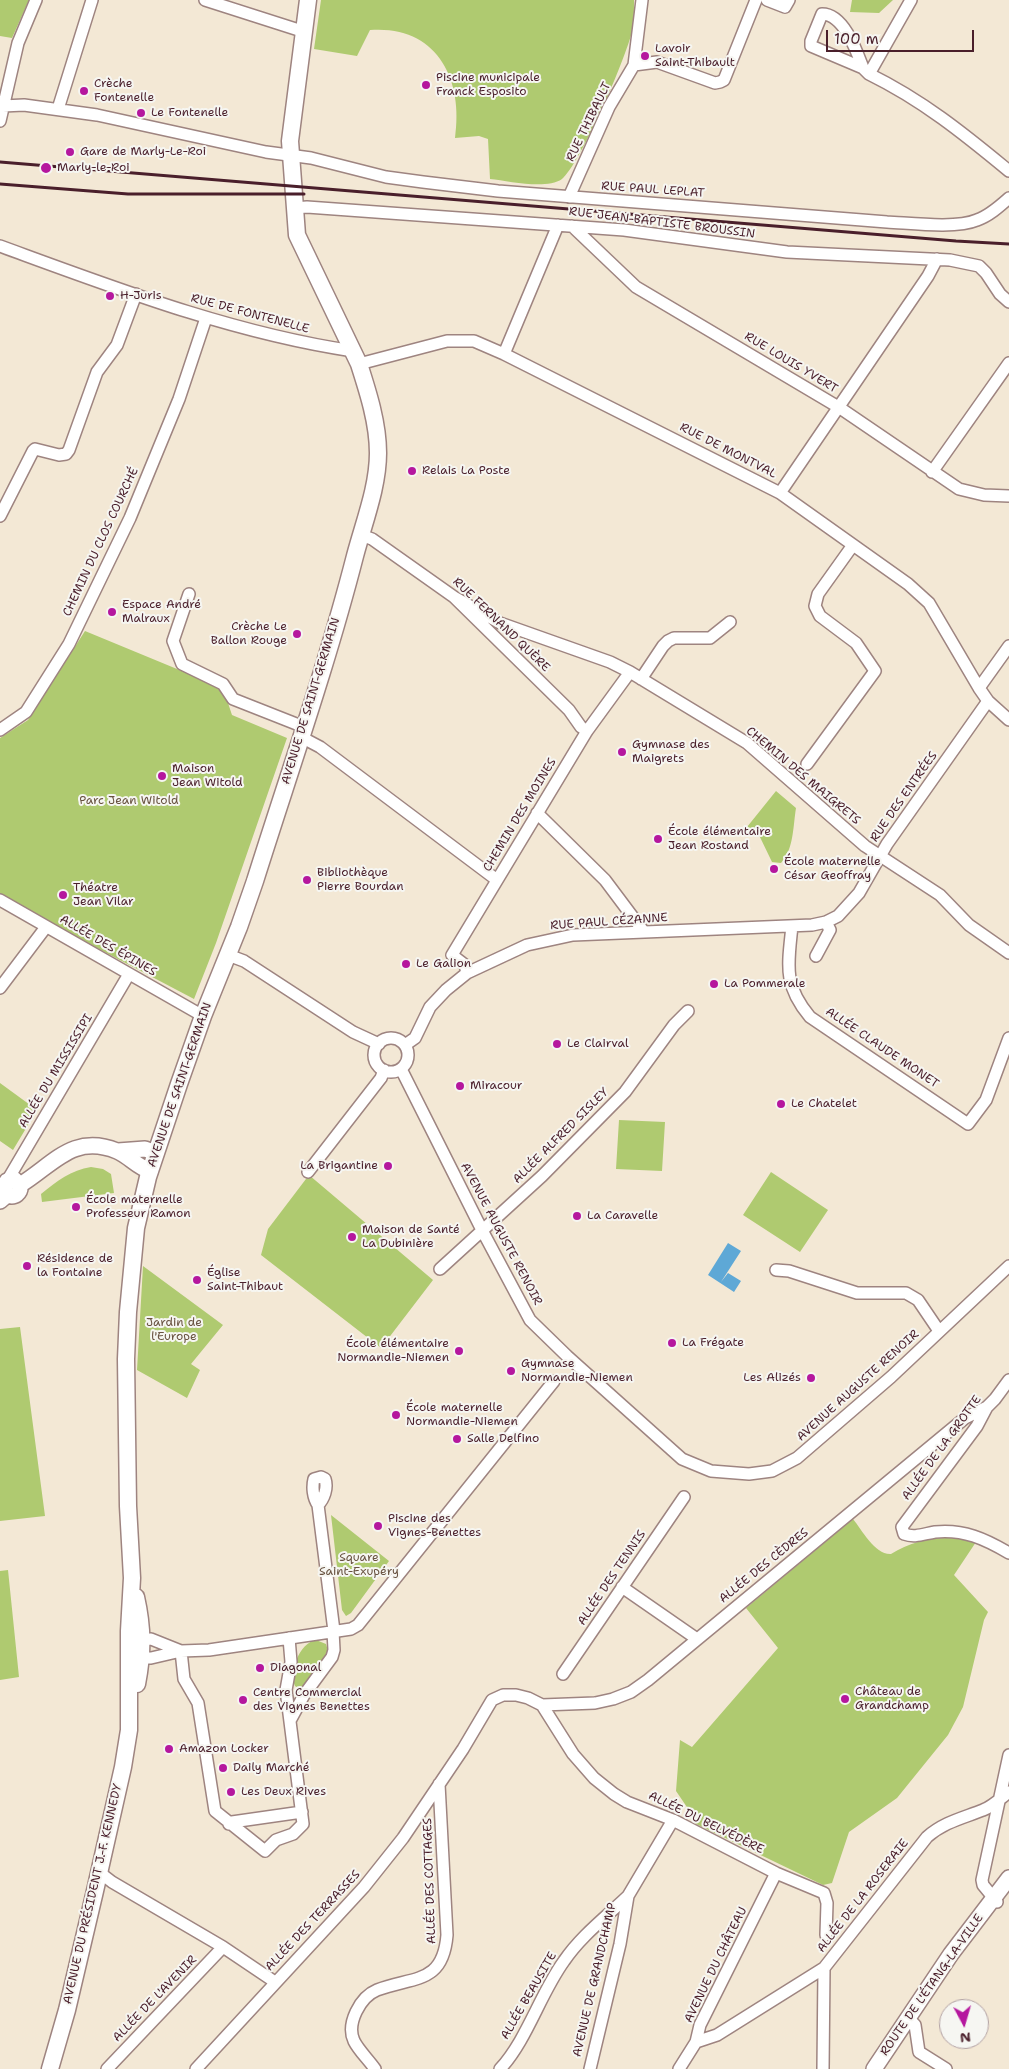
<!DOCTYPE html>
<html>
<head>
<meta charset="utf-8">
<style>
  body { margin:0 }
  #map { position:relative; width:1009px; height:2069px; overflow:hidden; background:#f3e8d5; font-family:"Shantell Sans",sans-serif }
  canvas { display:block }
  .north { position:absolute; left:939px; top:1999px; width:50px; height:50px; box-sizing:border-box; background:#f6f6f2; border:1px solid #b1a0a2; border-radius:50%; rotate:174deg; font-size:14px; font-weight:700; line-height:20px; text-align:center; color:#4a1f2b }
  .north::after { content:''; display:block; margin:auto; width:18px; height:22px; background:#b5179e; clip-path:polygon(50% 0,100% 100%,50% 72%,0 100%) }
  .scale { position:absolute; left:826px; top:30px; width:148px; height:22px; box-sizing:border-box; border:2px solid #4a1f2b; border-top:0; padding-left:6px; font-size:15px; line-height:18px; white-space:nowrap; color:#4a1f2b; -webkit-text-stroke:4px #f6f6f2; paint-order:stroke }
</style>
</head>
<body>
<div id="map">
<canvas width="1009" height="2069"></canvas>
<div class="north">N</div>
<div class="scale">100 m</div>
</div>
<script>
const ctx = document.querySelector('canvas').getContext('2d');
ctx.lineJoin = 'round';
function paint(path, color) {
  ctx.fillStyle = color;
  ctx.fill(path, 'evenodd');
}
function stroke(path, color, width, dash) {
  ctx.strokeStyle = color;
  ctx.lineWidth = width;
  ctx.lineCap = dash ? 'butt' : 'round';
  ctx.setLineDash(dash || []);
  ctx.stroke(path);
}
function label(font, color, halo, rows, align = 'center') {
  ctx.font = font + ' "Shantell Sans",sans-serif';
  ctx.lineWidth = 4;
  ctx.setLineDash([]);
  ctx.textBaseline = 'middle';
  ctx.strokeStyle = halo;
  ctx.fillStyle = color;
  for (const [text, x, y, turn = 0] of rows) {
    ctx.save();
    ctx.translate(x, y);
    ctx.rotate((+turn || 0) * Math.PI / 180);
    ctx.textAlign = isNaN(turn) ? turn : align;
    if (halo) ctx.strokeText(text, 0, 0);
    ctx.fillText(text, 0, 0);
    ctx.restore();
  }
}
paint(new Path2D(`
  M0,0H29L12,38L0,36Z
  M321,0H634C634,9 634,18 633,27C629,52 580,165 562,179C546,190 509,181 490,179L488,139L479,136L455,138C464,78 436,25 370,30L357,56L314,49Z
  M852,0H893L879,13L850,12Z
  M85,631L223,688L232,715L287,738L216,943L194,999L0,897V738L28,720Z
  M776,791L796,808C793,826 794,849 781,863L772,862L758,833L747,827Z
  M0,1083L37,1110L13,1150L0,1141Z
  M619,1120L665,1122L662,1171L616,1169Z
  M91,1167L103,1169L111,1174L114,1193L42,1202L41,1194C57,1181 71,1170 91,1167Z
  M771,1172L828,1210L800,1252L743,1215Z
  M309,1175L433,1280L381,1348L261,1255L268,1229Z
  M143,1266L223,1325L191,1364L200,1370L187,1398L137,1370Z
  M20,1327L45,1516L0,1521V1329Z
  M331,1515L389,1561L351,1613L346,1616L342,1610Z
  M853,1519C862,1530 875,1555 891,1554C917,1538 946,1534 976,1542L954,1575L988,1612L984,1620L963,1707L948,1735L897,1798L849,1832L832,1883L823,1885L694,1823L691,1813L676,1791L680,1740L692,1747L778,1648L746,1608Z
  M8,1570L19,1677L0,1680V1571Z
  M316,1640L326,1644L329,1654L305,1686L298,1688L295,1686C289,1672 299,1643 316,1640Z`), '#afca70');
paint(new Path2D(`
  M728,1243L741,1251L721,1282L728,1273L741,1281L734,1292L708,1275Z`), '#5ea8d6');
const minor = new Path2D(`
  M205,0L305,32
  M767,0L785,7L789,0
  M634,65L657,62L715,83L720,82L724,80L756,0
  M863,68C857,52 844,14 822,14L811,41V46L863,68L869,74C922,100 963,133 1009,171
  M869,74L911,0
  M3,106L24,105L97,115L266,152L311,158L386,177L423,182L498,191L887,222C910,223 956,229 977,220C989,216 1000,206 1009,198
  M58,109L92,0
  M0,121L18,43L36,0
  M569,197L609,107L634,65L642,0
  M294,208L307,207L624,230L787,252L950,260L979,266L986,273L1000,294L1009,302
  M572,226L636,287L840,408L959,489L984,495L1009,496
  M0,246C115,288 232,333 353,351
  M504,354L558,225
  M359,364L447,341H474L504,354L780,493L908,584L929,603L979,688L988,701L1009,720
  M932,472L1009,363
  M780,493L928,276L937,259
  M0,516L33,451L35,449L59,455L66,454L69,450L97,372L117,345L136,294
  M361,535L372,539L454,597L569,710L581,727L587,731
  M189,594L173,641L182,664L223,684L233,699L304,727
  M454,597L500,623L610,662L630,672L747,743L865,846L940,895L969,925L1009,953
  M641,679L663,646L668,641L674,638H710L730,622
  M979,688L1009,646
  M0,730L26,712L69,644L130,518L179,399L206,318
  M301,737L320,747L497,880
  M807,764L875,671L856,643L820,616L815,606L818,594L853,545
  M537,813L605,880L644,932
  M0,900L203,1016
  M792,926C788,965 783,985 810,1017L968,1124L986,1100L1009,1038
  M228,955L244,961L353,1032L379,1044
  M816,956L830,930L826,922
  M467,973L465,965L452,955L587,731L630,672
  M0,988L46,927
  M374 1055a17 17 0 1 1 34 0a17 17 0 1 1-34 0Z
  M405,1045L415,1038L430,1007L446,990L467,973L527,945L573,935L812,925L826,922L838,916L859,893L887,844L988,701
  M401,1069L483,1232L530,1320L567,1356L682,1459L711,1471L749,1474L772,1471L797,1458L891,1377L1009,1266
  M308,1172L381,1078L384,1070
  M7,1181L129,974
  M440,1269L542,1176L625,1092L674,1025L688,1011
  M776,1270L789,1271L857,1293H906L918,1300L939,1331
  M1009,1380L995,1399L987,1407L977,1426L902,1527L904,1534C915,1538 923,1534 935,1532C964,1529 985,1539 1009,1553
  M318,1505C324,1499 328,1488 325,1479L321,1477L314,1479C312,1487 313,1498 318,1505L334,1631
  M622,1587L697,1639
  M136,1640L151,1639L181,1651
  M181,1651L184,1679L198,1703L215,1811L265,1851L276,1840L293,1834L303,1824L286,1690L291,1662L289,1638
  M135,1655L141,1658H151L181,1651L209,1650L351,1629L358,1625L554,1381
  M563,1674L684,1497
  M542,1705L573,1754L594,1778L614,1794L627,1802L673,1820L776,1873L824,1893L827,1903L826,1935
  M291,1719L304,1695L332,1657L334,1650L333,1631
  M229,1824L232,1822L302,1812
  M99,1872L112,1882L223,1947L275,1982
  M997,1902L983,1885L982,1880L1009,1755
  M908,2018L915,2025L919,2052L946,2069
  M696,2042L717,2035L824,1968L927,1837C944,1822 963,1818 983,1810C992,1807 1001,1798 1009,1792
  M107,2069L223,1947
  M196,2069L364,1887L403,1838L463,1749L492,1700L503,1695H516L528,1698L542,1705L595,1703L613,1699L631,1692L648,1680L965,1418L987,1407
  M375,2069C369,2060 359,2051 354,2041C346,2024 360,1997 377,1990C413,1976 443,1985 447,1935L439,1784
  M500,2069C527,2040 540,1994 564,1961C581,1936 606,1917 628,1896
  M590,2069L620,1944L628,1896L673,1820
  M679,2069L696,2042L700,2025L776,1873
  M823,2069L824,1968`);
const tertiary = new Path2D(`
  M118,1151L145,1149L156,1153
  M7,1195L4,1188L7,1181L14,1179L20,1185
  M0,1201L7,1195C15,1198 21,1193 20,1185C53,1165 73,1133 117,1151C129,1156 137,1167 150,1171
  M874,2069L951,1954L1009,1878`);
const secondary = new Path2D(`
  M136,1597C143,1628 143,1653 137,1684
  M50,2069L67,2010L95,1891L123,1767L129,1730V1631L132,1578L128,1506L126,1359L128,1312L136,1228L148,1177L179,1084L203,1016L239,927L255,881C289,773 327,665 355,556C364,522 378,487 378,453C378,423 368,392 359,364L297,235L290,141L308,0`);
stroke(minor, '#9e8480', 14);
stroke(tertiary, '#9e8480', 18);
stroke(secondary, '#9e8480', 19);
stroke(minor, '#fff', 11);
stroke(tertiary, '#fff', 15);
stroke(secondary, '#fff', 16);
stroke(new Path2D(`
  M0,162L956,241L1009,244
  M0,184L128,194H304`), '#4a1f2b', 3);
for (const [x, y, r, color] of [
  [645,56,5,"#b5179e"],
  [426,85,5,"#b5179e"],
  [84,91,5,"#b5179e"],
  [141,113,5,"#b5179e"],
  [70,152,5,"#b5179e"],
  [46,168,6,"#b5179e"],
  [110,296,5,"#b5179e"],
  [412,471,5,"#b5179e"],
  [112,612,5,"#b5179e"],
  [297,634,5,"#b5179e"],
  [622,752,5,"#b5179e"],
  [162,776,5,"#b5179e"],
  [658,839,5,"#b5179e"],
  [774,869,5,"#b5179e"],
  [307,880,5,"#b5179e"],
  [63,895,5,"#b5179e"],
  [406,964,5,"#b5179e"],
  [714,984,5,"#b5179e"],
  [557,1044,5,"#b5179e"],
  [460,1086,5,"#b5179e"],
  [781,1104,5,"#b5179e"],
  [388,1166,5,"#b5179e"],
  [76,1207,5,"#b5179e"],
  [577,1216,5,"#b5179e"],
  [352,1237,5,"#b5179e"],
  [27,1266,5,"#b5179e"],
  [197,1280,5,"#b5179e"],
  [672,1343,5,"#b5179e"],
  [459,1351,5,"#b5179e"],
  [511,1371,5,"#b5179e"],
  [811,1378,5,"#b5179e"],
  [396,1415,5,"#b5179e"],
  [457,1439,5,"#b5179e"],
  [378,1526,5,"#b5179e"],
  [260,1668,5,"#b5179e"],
  [845,1699,5,"#b5179e"],
  [243,1700,5,"#b5179e"],
  [169,1749,5,"#b5179e"],
  [223,1768,5,"#b5179e"],
  [231,1792,5,"#b5179e"]
]) {
  const dot = new Path2D();
  dot.arc(x, y, r, 0, 2 * Math.PI);
  ctx.fillStyle = color;
  ctx.fill(dot);
  stroke(dot, '#f6f6f2', 2);
}
label('12px', '#4a1f2b', '#f6f6f2', [
  ["Lavoir",655,49],
  ["Saint-Thibault",655,63],
  ["Piscine municipale",436,78],
  ["Franck Esposito",436,92],
  ["Crèche",94,84],
  ["Fontenelle",94,98],
  ["Le Fontenelle",151,113],
  ["Gare de Marly-Le-Roi",80,152],
  ["Marly-le-Roi",57,168],
  ["H-Juris",120,296],
  ["Relais La Poste",422,471],
  ["Espace André",122,605],
  ["Malraux",122,619],
  ["Crèche Le",287,627,"right"],
  ["Ballon Rouge",287,641,"right"],
  ["Gymnase des",632,745],
  ["Maigrets",632,759],
  ["Maison",172,769],
  ["Jean Witold",172,783],
  ["École élémentaire",668,832],
  ["Jean Rostand",668,846],
  ["École maternelle",784,862],
  ["César Geoffray",784,876],
  ["Bibliothèque",317,873],
  ["Pierre Bourdan",317,887],
  ["Théatre",73,888],
  ["Jean Vilar",73,902],
  ["Le Galion",416,964],
  ["La Pommerale",724,984],
  ["Le Clairval",567,1044],
  ["Miracour",470,1086],
  ["Le Chatelet",791,1104],
  ["La Brigantine",378,1166,"right"],
  ["École maternelle",86,1200],
  ["Professeur Ramon",86,1214],
  ["La Caravelle",587,1216],
  ["Maison de Santé",362,1230],
  ["La Dubinière",362,1244],
  ["Résidence de",37,1259],
  ["la Fontaine",37,1273],
  ["Église",207,1273],
  ["Saint-Thibaut",207,1287],
  ["La Frégate",682,1343],
  ["École élémentaire",449,1344,"right"],
  ["Normandie-Niemen",449,1358,"right"],
  ["Gymnase",521,1364],
  ["Normandie-Niemen",521,1378],
  ["Les Alizés",801,1378,"right"],
  ["École maternelle",406,1408],
  ["Normandie-Niemen",406,1422],
  ["Salle Delfino",467,1439],
  ["Piscine des",388,1519],
  ["Vignes-Benettes",388,1533],
  ["Diagonal",270,1668],
  ["Château de",855,1692],
  ["Grandchamp",855,1706],
  ["Centre Commercial",253,1693],
  ["des Vignes Benettes",253,1707],
  ["Amazon Locker",179,1749],
  ["Daily Marché",233,1768],
  ["Les Deux Rives",241,1792]
], 'left');
label('12px', '#4a1f2b', '#f6f6f2', [
  ["RUE THIBAULT",589,122,-64],
  ["RUE PAUL LEPLAT",653,190,4],
  ["RUE JEAN-BAPTISTE BROUSSIN",662,223,7],
  ["RUE DE FONTENELLE",250,314,15],
  ["RUE LOUIS YVERT",791,363,31],
  ["RUE DE MONTVAL",728,451,27],
  ["CHEMIN DU CLOS COURCHÉ",101,542,-65],
  ["RUE FERNAND QUÈRE",501,625,44],
  ["AVENUE DE SAINT-GERMAIN",311,701,-73],
  ["CHEMIN DES MAIGRETS",803,776,40],
  ["RUE DES ENTRÉES",904,797,-55],
  ["CHEMIN DES MOINES",520,815,-59],
  ["RUE PAUL CÉZANNE",609,922,-4],
  ["ALLÉE DES ÉPINES",108,946,30],
  ["ALLÉE CLAUDE MONET",882,1048,34],
  ["ALLÉE DU MISSISSIPI",56,1071,-59],
  ["AVENUE DE SAINT-GERMAIN",180,1085,-71],
  ["ALLÉE ALFRED SISLEY",561,1136,-45],
  ["AVENUE AUGUSTE RENOIR",501,1234,62],
  ["AVENUE AUGUSTE RENOIR",858,1386,-42],
  ["ALLÉE DE LA GROTTE",942,1448,-54],
  ["ALLÉE DES CÈDRES",764,1566,-39],
  ["ALLÉE DES TENNIS",612,1578,-56],
  ["ALLÉE DU BELVÉDÈRE",706,1823,26],
  ["ALLÉE DES COTTAGES",430,1881,-92],
  ["AVENUE DU PRÉSIDENT J.-F. KENNEDY",93,1894,-77],
  ["ALLÉE DE LA ROSERAIE",863,1896,-52],
  ["ALLÉE DES TERRASSES",313,1921,-47],
  ["AVENUE DU CHÂTEAU",716,1965,-64],
  ["AVENUE DE GRANDCHAMP",595,1980,-77],
  ["ROUTE DE L'ÉTANG-LA-VILLE",932,1985,-55],
  ["ALLÉE BEAUSITE",529,1996,-60],
  ["ALLÉE DE L'AVENIR",155,1999,-46]
]);
label('12px', '#685240', '#f6f6f2', [
  ["Parc Jean Witold",129,801],
  ["Jardin de",174,1323],
  ["l'Europe",174,1337],
  ["Square",359,1558],
  ["Saint-Exupéry",359,1572]
]);
</script>
</body>
</html>
